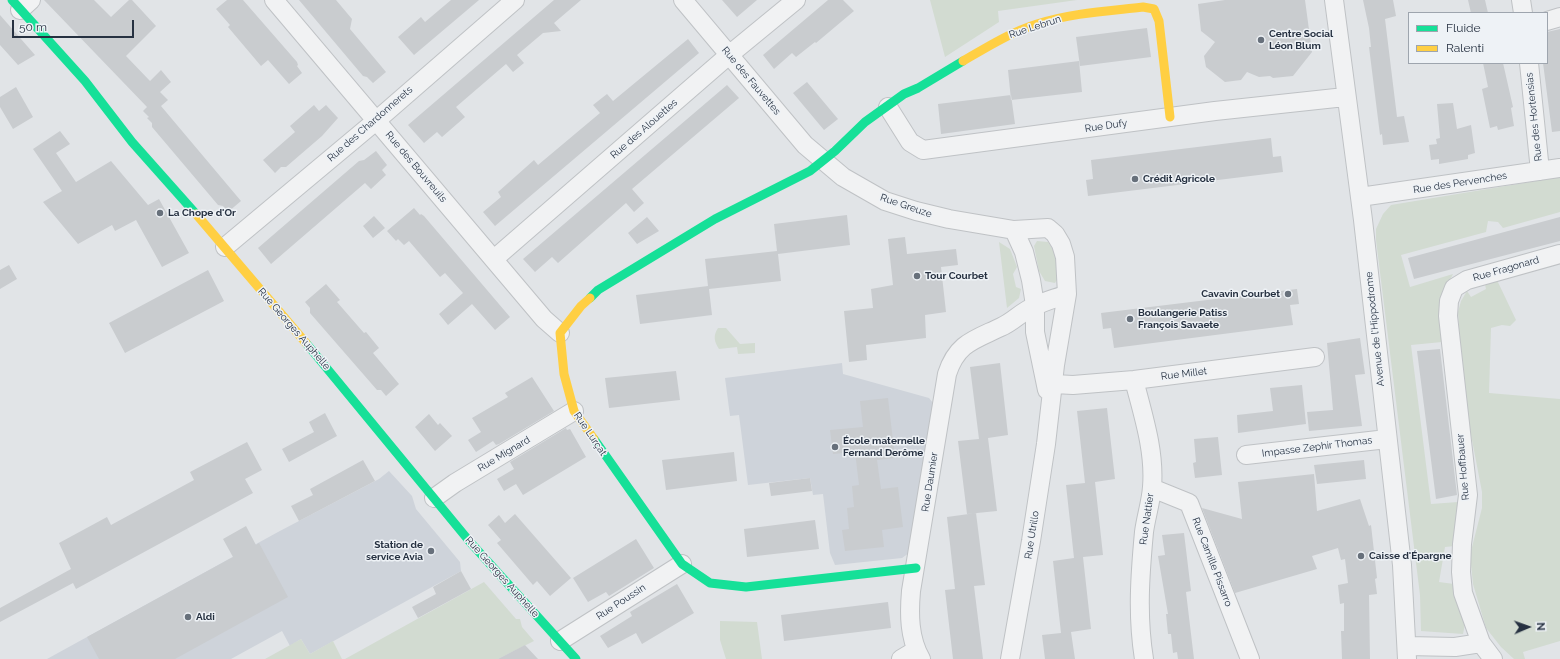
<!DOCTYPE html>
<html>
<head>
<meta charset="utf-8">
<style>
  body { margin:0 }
  #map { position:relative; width:1560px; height:659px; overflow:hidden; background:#e1e4e7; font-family:Raleway,sans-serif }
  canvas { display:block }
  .legend { position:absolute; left:1408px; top:12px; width:140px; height:52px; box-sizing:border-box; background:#eef2f6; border:1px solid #9ea5ae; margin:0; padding:5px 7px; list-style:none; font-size:12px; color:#263141 }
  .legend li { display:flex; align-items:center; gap:8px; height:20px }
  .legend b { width:20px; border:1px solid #9ea5ae }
  .north { position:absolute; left:1508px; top:607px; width:40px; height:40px; -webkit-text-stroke:3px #eef2f6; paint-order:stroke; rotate:88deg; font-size:11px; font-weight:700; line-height:16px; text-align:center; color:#263141 }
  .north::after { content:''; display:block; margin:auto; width:14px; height:18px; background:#263141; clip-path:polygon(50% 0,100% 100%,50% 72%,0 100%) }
  .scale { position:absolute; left:12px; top:20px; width:122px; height:18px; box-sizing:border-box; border:2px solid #263141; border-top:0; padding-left:5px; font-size:12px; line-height:14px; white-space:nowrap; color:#263141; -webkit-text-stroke:3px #eef2f6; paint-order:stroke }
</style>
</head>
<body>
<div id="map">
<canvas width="1560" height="659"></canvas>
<ul class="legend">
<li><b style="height:5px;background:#16e098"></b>Fluide</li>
<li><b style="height:5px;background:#ffcf43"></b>Ralenti</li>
</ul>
<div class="north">N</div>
<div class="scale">50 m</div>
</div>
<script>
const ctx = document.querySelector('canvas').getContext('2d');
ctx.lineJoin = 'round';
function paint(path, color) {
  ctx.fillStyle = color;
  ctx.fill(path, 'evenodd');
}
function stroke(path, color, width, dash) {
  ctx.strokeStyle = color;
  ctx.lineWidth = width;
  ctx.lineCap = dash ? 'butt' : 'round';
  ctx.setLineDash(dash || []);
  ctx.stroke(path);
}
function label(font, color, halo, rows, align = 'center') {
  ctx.font = font + ' Raleway,sans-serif';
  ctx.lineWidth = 3;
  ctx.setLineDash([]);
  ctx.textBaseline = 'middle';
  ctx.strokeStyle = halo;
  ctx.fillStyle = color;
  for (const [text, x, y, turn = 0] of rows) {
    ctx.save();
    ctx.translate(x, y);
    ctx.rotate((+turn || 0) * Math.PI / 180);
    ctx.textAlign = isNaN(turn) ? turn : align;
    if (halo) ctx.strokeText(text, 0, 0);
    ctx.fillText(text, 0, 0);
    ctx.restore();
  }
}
paint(new Path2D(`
  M842,363L843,374L929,398L933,403L909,553L902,558L835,565L830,553L823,494L813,495L810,478L748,485L739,415L730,416L725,378Z
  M389,471L412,496L416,509L460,562L461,571L310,654L301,639L290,646L282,631L231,659H47L278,532L379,479Z`), '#ced3da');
paint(new Path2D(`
  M930,0H1077L998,11L999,22L945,57Z
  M1560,177V212L1503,228L1498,222L1488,221L1486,232L1401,255L1410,287L1453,274L1449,282L1442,342L1411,345L1431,504L1458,502L1455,546L1445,547L1439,582L1454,584L1465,624L1463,634L1421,631L1420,595L1376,240V229L1383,214L1391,205Z
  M1037,241L1048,242L1055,253L1060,274L1055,283L1045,281L1039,271L1034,246Z
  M999,242L1010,249L1017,267L1013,274L1016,287L1021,289L1019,298L1007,308Z
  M1496,278L1516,320L1510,326L1502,325L1491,328L1489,393L1560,399V641L1523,652L1525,659H1514L1501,647L1486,628L1473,584L1470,555L1482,508V492L1468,419L1460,350L1458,312L1461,301L1467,291L1471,297L1486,289L1484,280Z
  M718,328H726L740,344L755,343V353L738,354L737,347L719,349C714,341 713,336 718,328Z
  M484,582L516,619H520L522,627L534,641L498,659H345Z
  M720,621L757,622L762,659H726L720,640Z
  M301,639L310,654L333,641L342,659H265Z`), '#d2dbd1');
paint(new Path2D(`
  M44,0H94L111,17L129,0H132L156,26L126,56L150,81L161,70L171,82L160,92L168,100L161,106L241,201L228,212L223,206L218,205L152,127V123L147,118L149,117L143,111L147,107Z
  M227,0H243L297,62L298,65L297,66L302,73L289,84L268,60L261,66L228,27L230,25L216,9Z
  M299,0H336L352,19L350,29L386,72L373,83L367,77L363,76Z
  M451,0H479L414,55L398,37L421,17L425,22Z
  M554,0H581L554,23L561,31L543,33L517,55L524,63L513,72L506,64L456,107L465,117L442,137L437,132L424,143L408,125Z
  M722,0H757L737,17Z
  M828,0H843L854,11L816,43L815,42L796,57L792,53L774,69L763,55Z
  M1225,0H1305L1312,52L1293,76L1273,78L1270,76L1259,77L1247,72L1241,80L1225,82L1206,67L1204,56L1215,42L1201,31L1198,4Z
  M1363,0H1393L1396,16L1385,19L1397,117L1404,116L1409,142L1383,145L1382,134L1380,135L1369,47H1371L1369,28Z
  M1468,0H1485L1488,13H1471Z
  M0,15L35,55L18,65L0,45Z
  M1147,28L1151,57L1080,66L1076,37Z
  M1560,29V131L1552,132L1543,63H1547V32Z
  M688,39L699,53L495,226L483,212L501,197L498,192L534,160L538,165L600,113L593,105L607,94L613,101Z
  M1079,61L1082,92L1011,100L1008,70Z
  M1483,63H1503L1513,107L1511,108L1514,126L1498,130L1497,126L1490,128L1482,89L1488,87Z
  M807,82L838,119L824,130L793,93Z
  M727,85L739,98L632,189L644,203L634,212L626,203L558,263L552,257L535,272L523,259Z
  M16,87L33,117L13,129L0,107V97Z
  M1011,95L1015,124L941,134L938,104Z
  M1453,103L1457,129L1471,125L1475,153L1468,155V159L1439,164V159L1431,160L1429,145L1437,144L1436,139L1440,138L1437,104Z
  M314,105L319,111L326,105L338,118L322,136L286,167H281L275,173L263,160L295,132L290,126Z
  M60,131L70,144L56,153L76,182L111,161L148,205L159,199L189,253L162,267L136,220L115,231L112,225L78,244L43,202L62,191L33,149Z
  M1271,138L1273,157L1281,156L1283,172L1088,196L1086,180L1093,179L1091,160Z
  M376,151L387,165L382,170L386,175L371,189L365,183L271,264L258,248L359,161L364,160Z
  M414,208L420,215L421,214L424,216L510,317L495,330L472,304L448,325L439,314L463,293L445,273L440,277L409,241L404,245L398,239L396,241L387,231Z
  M847,215L850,245L778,254L781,281L709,289L712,315L640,324L636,295L708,286L705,259L777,251L774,224Z
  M374,216L385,228L373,238L363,226Z
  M647,217L659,231L637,244L628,233Z
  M1560,217V241L1414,279L1408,258Z
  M905,237L907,254L956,249L958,265L941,267L946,312L925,315L926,338L866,345L867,360L849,362L844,311L873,308L871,289L893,285L888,239Z
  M9,265L17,279L0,289V270Z
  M208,270L224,301L125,353L109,323Z
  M326,284L340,300L337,302L364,333L366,332L379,348L373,353L399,384L386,396L381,390H377L310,313V308L305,302Z
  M1297,289L1299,304L1290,305L1293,325L1114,348L1111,328L1103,329L1101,313Z
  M1360,338L1365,374L1355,375L1362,426L1309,431L1307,412L1333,410L1327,343Z
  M1440,349L1457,495L1436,499L1417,351Z
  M1000,363L1008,435L988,438L997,511L967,514L958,441L979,439L970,367Z
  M676,371L680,400L609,408L605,378Z
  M532,377L554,411L499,444L496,445L493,441L476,452L468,440L481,432L472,418L508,397L505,393Z
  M1302,385L1306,424L1238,433L1237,415L1273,411L1270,388Z
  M888,398L895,458L877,460L881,489L898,487L903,527L882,530L884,547L845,551L842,530L849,529L847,508L854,507L852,486L859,485L855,452L833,454L830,430L863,427L860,401Z
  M1107,408L1115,479L1095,482L1103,555L1083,557L1091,629L1071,632L1075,659H1045L1042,635L1061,633L1053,561L1074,558L1066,485L1085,483L1077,411Z
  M325,413L337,436L289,462L282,449L314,432L309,422Z
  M429,414L438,425L440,423L452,436L435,451L415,427Z
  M566,428L567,430L570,429L586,457L523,495L516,484L504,491L497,479L514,469L510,462Z
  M1218,437L1222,475L1195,478L1193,463L1196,462L1194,439Z
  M247,442L262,470L245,479L253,493L76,589L73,583L0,622V608L71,569L59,543L107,517L111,525L194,480L190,472Z
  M734,452L737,481L666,490L662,460Z
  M363,460L375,481L299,521L291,506L313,495L310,489Z
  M1364,460L1366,479L1317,484L1314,465Z
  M1314,474L1317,511L1360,499L1369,526L1371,525L1377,578L1375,579L1377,594L1369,595L1370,659H1342L1341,631H1344V603L1340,604L1338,585L1348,583L1345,559L1341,560L1338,548L1312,556L1317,569L1235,593L1202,508L1242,519L1238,482Z
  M810,478L812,491L771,496L769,483Z
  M976,513L985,585L974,586L983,659H953L945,590L955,589L947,517Z
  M515,514L571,578L550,596L537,581L533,585L497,543L501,540L488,525L499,515L505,523Z
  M815,520L819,549L747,557L744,529Z
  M246,526L256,545L259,543L288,597L175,659H99L87,637L233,557L223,539Z
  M1184,533L1191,591L1186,592L1194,659H1178L1177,652L1173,653L1171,634H1168L1166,614H1168L1158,556L1165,555L1162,535Z
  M636,539L654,568L609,596L606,592L588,602L573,578Z
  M461,571L471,589L418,618L412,607L436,594L433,587Z
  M677,584L694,613L642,644L636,633L608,648L600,636L632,616L630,612Z
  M888,602L891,628L784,641L781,615Z
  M525,645L538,659H498Z`), '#c9cccf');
const street = new Path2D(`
  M274,0L544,319L560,333
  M683,0L805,145L843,177L885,201L916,211L949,219L1014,230L1048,228L1055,234L1061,244L1065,257L1067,294L1055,365L1046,444L1031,541L1010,659
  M1334,0L1363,220L1402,565L1407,659
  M1521,0L1523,13
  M20,10L31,0
  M1547,21L1560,17
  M1529,63L1540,171
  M888,107L910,142L923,150L1215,111L1345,97
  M1360,197L1560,168
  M1014,230L1024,252L1031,280L1035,305V332L1047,390
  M225,247L377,120L515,0
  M494,259L729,55L796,0
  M1134,380C1143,415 1155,451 1152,487C1151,502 1146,517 1144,532C1140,575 1137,616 1144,659
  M1054,384L1073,385L1134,380L1315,357
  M1246,455L1387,439
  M1152,488L1189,503L1250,659
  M434,498L455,483L574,411
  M560,641L682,564
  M1407,646L1455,647L1481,643
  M901,659L916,650
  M921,659C909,638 909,614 911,591L947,374C957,343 974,340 1001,327C1013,322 1022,311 1035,306C1045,301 1057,298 1067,294
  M1493,659L1481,643L1463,593L1461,572L1462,544L1468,495L1448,316L1449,301L1454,288L1467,280L1560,254`);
stroke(street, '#bfc2c5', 20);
stroke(street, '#f1f2f3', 18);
stroke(new Path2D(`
  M12,0L85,81L132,142L196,214
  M590,298L598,290L715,219L810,171L835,151L865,122L904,94L918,88L963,61
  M306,343L470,542L576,659
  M594,439L682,564L710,583L746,587L916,568`), '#16e098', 9);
stroke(new Path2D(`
  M963,61C987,47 1011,32 1037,24C1071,13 1108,11 1143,7L1154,9L1159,21L1170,117
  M196,214L306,343
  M590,298L581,306L560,333L564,374L574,411L594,439`), '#ffcf43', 9);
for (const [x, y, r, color] of [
  [1261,40,4,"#67707b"],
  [1135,179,4,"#67707b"],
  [160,213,4,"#67707b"],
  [917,276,4,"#67707b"],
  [1288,294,4,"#67707b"],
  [1130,319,4,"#67707b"],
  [835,447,4,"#67707b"],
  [431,551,4,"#67707b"],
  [1361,556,4,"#67707b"],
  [188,617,4,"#67707b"]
]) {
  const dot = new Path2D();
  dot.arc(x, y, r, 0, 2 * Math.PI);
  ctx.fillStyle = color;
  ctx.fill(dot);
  stroke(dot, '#eef2f6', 1.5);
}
label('10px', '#263141', '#eef2f6', [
  ["Rue Lebrun",1035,27,-18],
  ["Rue des Fauvettes",751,81,50],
  ["Rue des Hortensias",1534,117,-96],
  ["Rue des Chardonnerets",370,124,-41],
  ["Rue Dufy",1106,126,-8],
  ["Rue des Alouettes",644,129,-41],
  ["Rue des Bouvreuils",416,167,50],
  ["Rue des Pervenches",1460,183,-9],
  ["Rue Greuze",906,206,19],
  ["Rue Fragonard",1506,269,-16],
  ["Rue Georges Auphelle",294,329,49],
  ["Avenue de l'Hippodrome",1375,329,-96],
  ["Rue Millet",1184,374,-7],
  ["Rue Lurçat",590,434,56],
  ["Impasse Zephir Thomas",1317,447,-7],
  ["Rue Mignard",504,454,-31],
  ["Rue Hoffbauer",1463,467,-95],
  ["Rue Daumier",930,482,-81],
  ["Rue Nattier",1147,519,-82],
  ["Rue Utrillo",1032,535,-81],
  ["Rue Camille Pissarro",1212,562,69],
  ["Rue Georges Auphelle",502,577,48],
  ["Rue Poussin",621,602,-33]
]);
label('bold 10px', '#263141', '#eef2f6', [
  ["Centre Social",1269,34],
  ["Léon Blum",1269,46],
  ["Crédit Agricole",1143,179],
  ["La Chope d'Or",168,213],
  ["Tour Courbet",925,276],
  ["Cavavin Courbet",1280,294,"right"],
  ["Boulangerie Patiss",1138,313],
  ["François Savaete",1138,325],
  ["École maternelle",843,441],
  ["Fernand Derôme",843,453],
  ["Station de",423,545,"right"],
  ["service Avia",423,557,"right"],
  ["Caisse d'Épargne",1369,556],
  ["Aldi",196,617]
], 'left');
</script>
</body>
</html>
